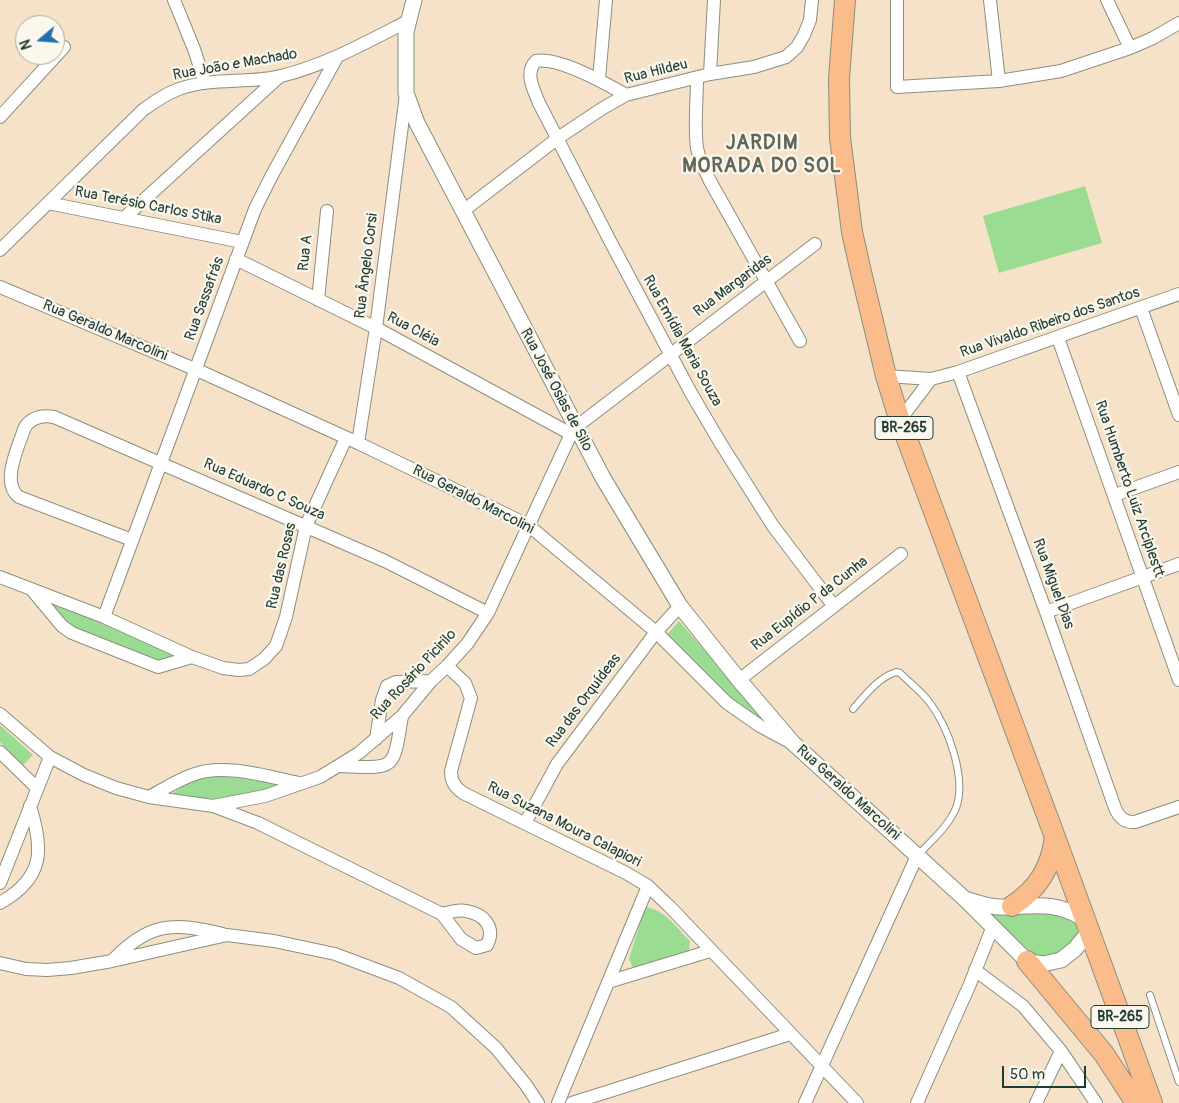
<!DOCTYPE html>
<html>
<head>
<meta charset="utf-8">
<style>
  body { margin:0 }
  #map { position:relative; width:1179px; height:1103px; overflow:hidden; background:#f5e2c8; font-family:Pangolin,sans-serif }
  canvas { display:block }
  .north { position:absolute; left:15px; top:15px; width:50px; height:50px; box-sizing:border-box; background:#fbf7ec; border:1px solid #a3ada2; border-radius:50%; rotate:252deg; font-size:14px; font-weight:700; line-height:20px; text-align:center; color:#1f3d34 }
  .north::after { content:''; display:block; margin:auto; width:18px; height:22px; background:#1f6fb2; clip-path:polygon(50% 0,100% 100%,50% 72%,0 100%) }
  .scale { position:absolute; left:1002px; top:1066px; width:84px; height:22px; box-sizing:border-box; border:2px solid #1f3d34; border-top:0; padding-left:6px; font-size:15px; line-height:18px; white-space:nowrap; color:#1f3d34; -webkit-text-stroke:4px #fbf7ec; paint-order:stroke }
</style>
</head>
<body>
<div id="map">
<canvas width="1179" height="1103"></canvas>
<div class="north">N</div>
<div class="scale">50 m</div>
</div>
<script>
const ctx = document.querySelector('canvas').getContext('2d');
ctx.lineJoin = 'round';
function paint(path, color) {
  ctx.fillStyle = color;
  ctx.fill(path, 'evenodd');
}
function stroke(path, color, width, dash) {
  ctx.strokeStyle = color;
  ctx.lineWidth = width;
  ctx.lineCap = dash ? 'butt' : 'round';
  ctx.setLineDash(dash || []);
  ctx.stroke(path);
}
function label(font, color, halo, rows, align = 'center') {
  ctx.font = font + ' Pangolin,sans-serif';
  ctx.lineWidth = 4.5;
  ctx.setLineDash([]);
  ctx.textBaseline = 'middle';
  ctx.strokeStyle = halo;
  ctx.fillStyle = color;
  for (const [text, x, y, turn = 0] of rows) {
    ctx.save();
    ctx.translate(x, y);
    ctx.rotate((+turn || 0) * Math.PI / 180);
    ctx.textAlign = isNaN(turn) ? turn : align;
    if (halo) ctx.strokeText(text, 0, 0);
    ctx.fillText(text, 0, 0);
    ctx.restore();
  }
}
paint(new Path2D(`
  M1085,186L1102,243L999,273L983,216Z
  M47,600L183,655L156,662L68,629Z
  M679,621L763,718L758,722L734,705L665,637Z
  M0,725L33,755L22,766L0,742Z
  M213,775L283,784L262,794L208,802L171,794L196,778Z
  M645,907C664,909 677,928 690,941L689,951L633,968L629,959Z
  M996,912C1010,913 1055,911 1065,916C1098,931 1058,967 1036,956C1032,954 1028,949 1024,946C1014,936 1004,927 993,917Z`), '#9bdc93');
const service = new Path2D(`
  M853,709C866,694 878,678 896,672L900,673C910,683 922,692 930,703C948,727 967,778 956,808C948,827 931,841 917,856
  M1150,995L1179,1082`);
const minor = new Path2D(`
  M174,0L194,49L205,83
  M897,0V87L999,81L1061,71L1130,48L1153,38L1179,23
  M990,0L999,81
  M1107,0L1130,48
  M710,74L714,0
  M697,78C697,100 694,127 697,148C699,159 705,170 710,181L800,341
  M599,79L606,0
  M626,95C605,83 559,57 536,61C524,73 534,90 539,103L609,239L691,393L721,444L773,526L833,605
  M0,117L64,47
  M48,203L242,242
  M463,211L558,138L603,108L626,95L710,74L754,67L786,57L797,47L804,35L810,20L812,0
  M124,218L280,76
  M0,250L143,110C154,102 165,94 179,89C211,77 248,84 281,76C326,65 367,42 408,21
  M236,259L376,328L571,434
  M0,287L197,370L358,443L528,525L656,632L727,703L760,726L790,742
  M318,300L327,211
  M1141,308L1179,415
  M1058,338L1179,680
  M958,372L1046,612L1115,808C1119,817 1124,823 1135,822L1179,807
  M886,376L931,379L958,372L1179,294
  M900,420L931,379
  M358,443L376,328L406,94
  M1115,495L1179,472
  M132,540L19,497C0,483 19,445 25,427C32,417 43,415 54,417L385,561L488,613
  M0,577L104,617L192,657L223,668L239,670L249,669L264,659L276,646L286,617L306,526L346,438
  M32,590L62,626L72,633L158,667L192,657
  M1046,612L1179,564
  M104,617L255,209L272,175L337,57
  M447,666L465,683L471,698L451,771C451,782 455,787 463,793L626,873L648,886L670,907L857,1103
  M739,680L901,554
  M0,714L50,757L84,775L116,788L149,797L213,806L258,823L442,914L461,939L476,948L487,945C496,927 484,914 466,911C459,909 449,912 442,914
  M376,739L382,700L387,686L396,682L431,681
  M0,752L37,788
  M340,766C396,768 393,772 402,716
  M149,797C164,789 179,779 195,774C224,763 269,777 299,783
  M213,806L265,796L320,777L359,753L402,716L431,681L447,666L467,644L488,613L571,434L576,427L815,244
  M525,823L557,764L656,632L680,606
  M0,883L50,757
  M0,903C44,878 44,850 30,806
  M112,961C149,922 173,922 223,934
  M0,963L26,969L47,970L71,968L112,961L227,935L274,941L335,954L399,978L451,1007L496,1048L526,1085L538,1103
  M975,970L1023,1006L1061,1051L1096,1103
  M608,982L710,951
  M558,1103L648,886
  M572,1103L790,1034
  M805,1103L917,856
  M917,1103L970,984L993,926
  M1036,1103L1061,1051`);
const tertiary = new Path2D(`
  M414,0L406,32V93L417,123L603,478L680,606L739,680L793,743L966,900L1027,961L1043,964L1061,960L1075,949L1089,932
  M968,900C979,903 991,908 1003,907C1035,906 1054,901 1083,918`);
const trunk = new Path2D(`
  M845,0L839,78L840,138L848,200L852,232L861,272L886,376L898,415L1055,837L1152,1103
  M1012,906C1038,889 1051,868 1055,837
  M1027,961L1104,1054L1136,1103`);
stroke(service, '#8a907e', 8);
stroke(minor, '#8a907e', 14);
stroke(tertiary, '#8a907e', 17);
stroke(trunk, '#8a907e', 22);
stroke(service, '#fff', 6);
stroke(minor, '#fff', 12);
stroke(tertiary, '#fff', 15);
stroke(trunk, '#f9bc8a', 20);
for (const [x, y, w] of [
  [904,428,58],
  [1120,1017,58]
]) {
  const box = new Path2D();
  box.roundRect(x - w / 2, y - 11.5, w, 23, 4);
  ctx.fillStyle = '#fbf7ec';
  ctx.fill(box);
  stroke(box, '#1f3d34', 1);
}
label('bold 14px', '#1f3d34', null, [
  ["BR-265",904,428],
  ["BR-265",1120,1017]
]);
label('15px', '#1f3d34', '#fbf7ec', [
  ["Rua João e Machado",235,65,-10],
  ["Rua Hildeu",656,72,-14],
  ["Rua Terésio Carlos Stika",148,206,11],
  ["Rua A",306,253,-84],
  ["Rua Ângelo Corsi",367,266,-83],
  ["Rua Margaridas",733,286,-37],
  ["Rua Sassafrás",205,299,-70],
  ["Rua Vivaldo Ribeiro dos Santos",1050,323,-19],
  ["Rua Cléia",413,330,28],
  ["Rua Geraldo Marcolini",105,331,23],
  ["Rua Emídia Maria Souza",682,341,61],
  ["Rua José Osias de Silo",556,390,62],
  ["Rua Humberto Luiz Arciplestt",1129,489,71],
  ["Rua Eduardo C Souza",264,490,24],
  ["Rua Geraldo Marcolini",473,500,27],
  ["Rua das Rosas",282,566,-77],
  ["Rua Miguel Dias",1053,584,70],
  ["Rua Eupídio P da Cunha",810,604,-38],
  ["Rua Rosário Picirilo",414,675,-47],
  ["Rua das Orquídeas",584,701,-53],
  ["Rua Geraldo Marcolini",848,793,42],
  ["Rua Suzana Moura Calapiori",564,825,27]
]);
ctx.letterSpacing = '1px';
label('bold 20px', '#626559', '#fbf7ec', [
  ["JARDIM",762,144],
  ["MORADA DO SOL",762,167]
]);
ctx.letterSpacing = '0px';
</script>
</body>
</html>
